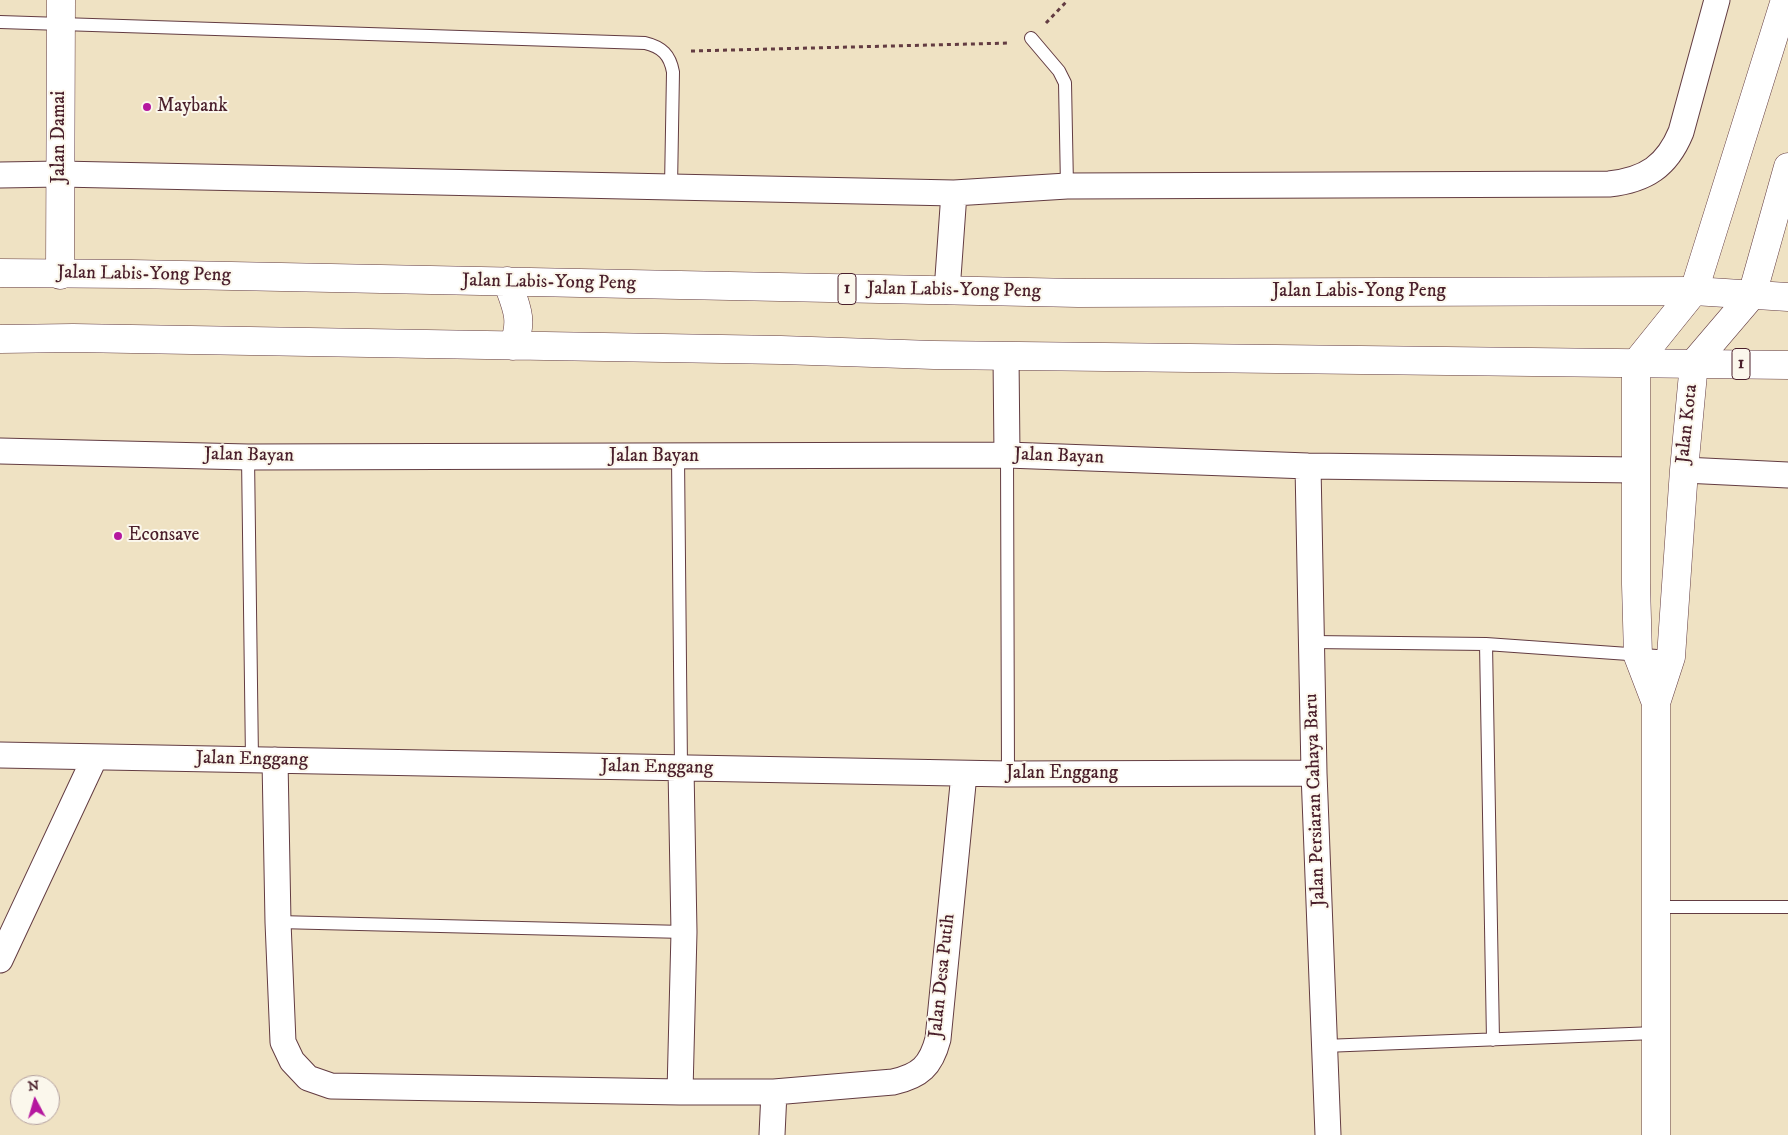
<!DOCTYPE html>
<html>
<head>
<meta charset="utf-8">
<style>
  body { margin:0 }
  #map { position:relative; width:1788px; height:1135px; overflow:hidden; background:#efe2c3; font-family:"IM FELL DW Pica",serif }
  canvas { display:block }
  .north { position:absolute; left:10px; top:1075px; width:50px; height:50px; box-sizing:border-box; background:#fbf7ec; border:1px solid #b4a19f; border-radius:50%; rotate:354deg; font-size:14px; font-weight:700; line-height:20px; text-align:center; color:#4a1f2b }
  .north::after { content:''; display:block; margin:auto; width:18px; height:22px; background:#b5179e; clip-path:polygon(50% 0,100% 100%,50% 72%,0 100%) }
</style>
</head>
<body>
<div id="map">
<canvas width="1788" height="1135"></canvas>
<div class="north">N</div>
</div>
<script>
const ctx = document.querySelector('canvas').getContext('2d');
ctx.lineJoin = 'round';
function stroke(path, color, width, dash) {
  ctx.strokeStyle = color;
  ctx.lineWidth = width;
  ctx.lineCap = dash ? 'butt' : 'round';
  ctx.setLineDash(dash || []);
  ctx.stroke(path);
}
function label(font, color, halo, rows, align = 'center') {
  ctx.font = font + ' "IM FELL DW Pica",serif';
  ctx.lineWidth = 4;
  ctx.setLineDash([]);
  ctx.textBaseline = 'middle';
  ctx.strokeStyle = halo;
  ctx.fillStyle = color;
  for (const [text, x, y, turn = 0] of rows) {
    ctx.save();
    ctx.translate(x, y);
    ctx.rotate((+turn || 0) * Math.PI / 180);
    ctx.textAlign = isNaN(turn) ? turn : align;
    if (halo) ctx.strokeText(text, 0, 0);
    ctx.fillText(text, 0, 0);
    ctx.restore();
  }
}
const lane = new Path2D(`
  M0,22L645,43C662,47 670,55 673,72L671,187
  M1031,38L1059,71L1065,83L1067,186
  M1007,455L1008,774
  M248,457L252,760
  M678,457L681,768
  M1312,642L1486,644L1671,657
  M1486,644L1493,1040
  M1656,907H1788
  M278,922L684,932
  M1324,1046L1655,1033`);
const street = new Path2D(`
  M0,175L60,174L954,193L1067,186L1609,184C1646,180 1667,166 1681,132L1717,0
  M947,291L954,193
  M1006,356L1007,455
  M0,451L248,457L1007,455L1308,466L1635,470
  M1308,466L1314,773L1328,1135
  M1684,470L1788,475
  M0,755L1008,774L1314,773
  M275,760L278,922L283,1042L292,1061L308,1078L331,1086L680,1092H774
  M0,960L95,757
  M680,1092L684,932L681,768
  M772,1135L774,1092L893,1082C920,1076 931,1066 938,1039L964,774`);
const secondary = new Path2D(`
  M60,275L61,0
  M1656,703L1671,657L1684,470L1694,363L1752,295L1788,167
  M1656,1135V703L1638,656L1636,584V363L1694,291L1785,0`);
const highway = new Path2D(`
  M0,273L132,274L1078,293L1694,291L1788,297
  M507,281C516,306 524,320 513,346
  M0,339L73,338L781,350L934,355L1788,365`);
stroke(lane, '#633c42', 14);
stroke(street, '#633c42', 27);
stroke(secondary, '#633c42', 29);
stroke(highway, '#633c42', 29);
stroke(new Path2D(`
  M1046,23L1068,0
  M691,51L1010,43`), '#633c42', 3, [4, 4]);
stroke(lane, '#fff', 12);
stroke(street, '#fff', 25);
stroke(secondary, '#fff', 28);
stroke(highway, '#fff', 28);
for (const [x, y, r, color] of [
  [147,107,5,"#b5179e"],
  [118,536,5,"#b5179e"]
]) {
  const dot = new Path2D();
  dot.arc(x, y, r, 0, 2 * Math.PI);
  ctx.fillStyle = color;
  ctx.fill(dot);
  stroke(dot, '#fbf7ec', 2);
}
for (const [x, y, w] of [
  [847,289,18],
  [1741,364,18]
]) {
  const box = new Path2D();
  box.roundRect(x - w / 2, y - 15.5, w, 31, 4);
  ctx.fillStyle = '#fbf7ec';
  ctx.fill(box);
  stroke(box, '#4a1f2b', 1);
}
label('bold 18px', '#4a1f2b', null, [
  ["1",847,289],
  ["1",1741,364]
]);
label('19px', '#4a1f2b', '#fbf7ec', [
  ["Maybank",157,107],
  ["Econsave",128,536]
], 'left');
label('19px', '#4a1f2b', '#fbf7ec', [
  ["Jalan Damai",60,137,-90],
  ["Jalan Labis-Yong Peng",144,275,1],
  ["Jalan Labis-Yong Peng",549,283,1],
  ["Jalan Labis-Yong Peng",954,291,1],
  ["Jalan Labis-Yong Peng",1359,292],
  ["Jalan Kota",1688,424,-84],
  ["Jalan Bayan",249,456,1],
  ["Jalan Bayan",654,457],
  ["Jalan Bayan",1059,457,2],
  ["Jalan Enggang",252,760,1],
  ["Jalan Enggang",657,768,1],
  ["Jalan Enggang",1062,774],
  ["Jalan Persiaran Cahaya Baru",1316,800,-92],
  ["Jalan Desa Putih",943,976,-84]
]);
</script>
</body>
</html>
